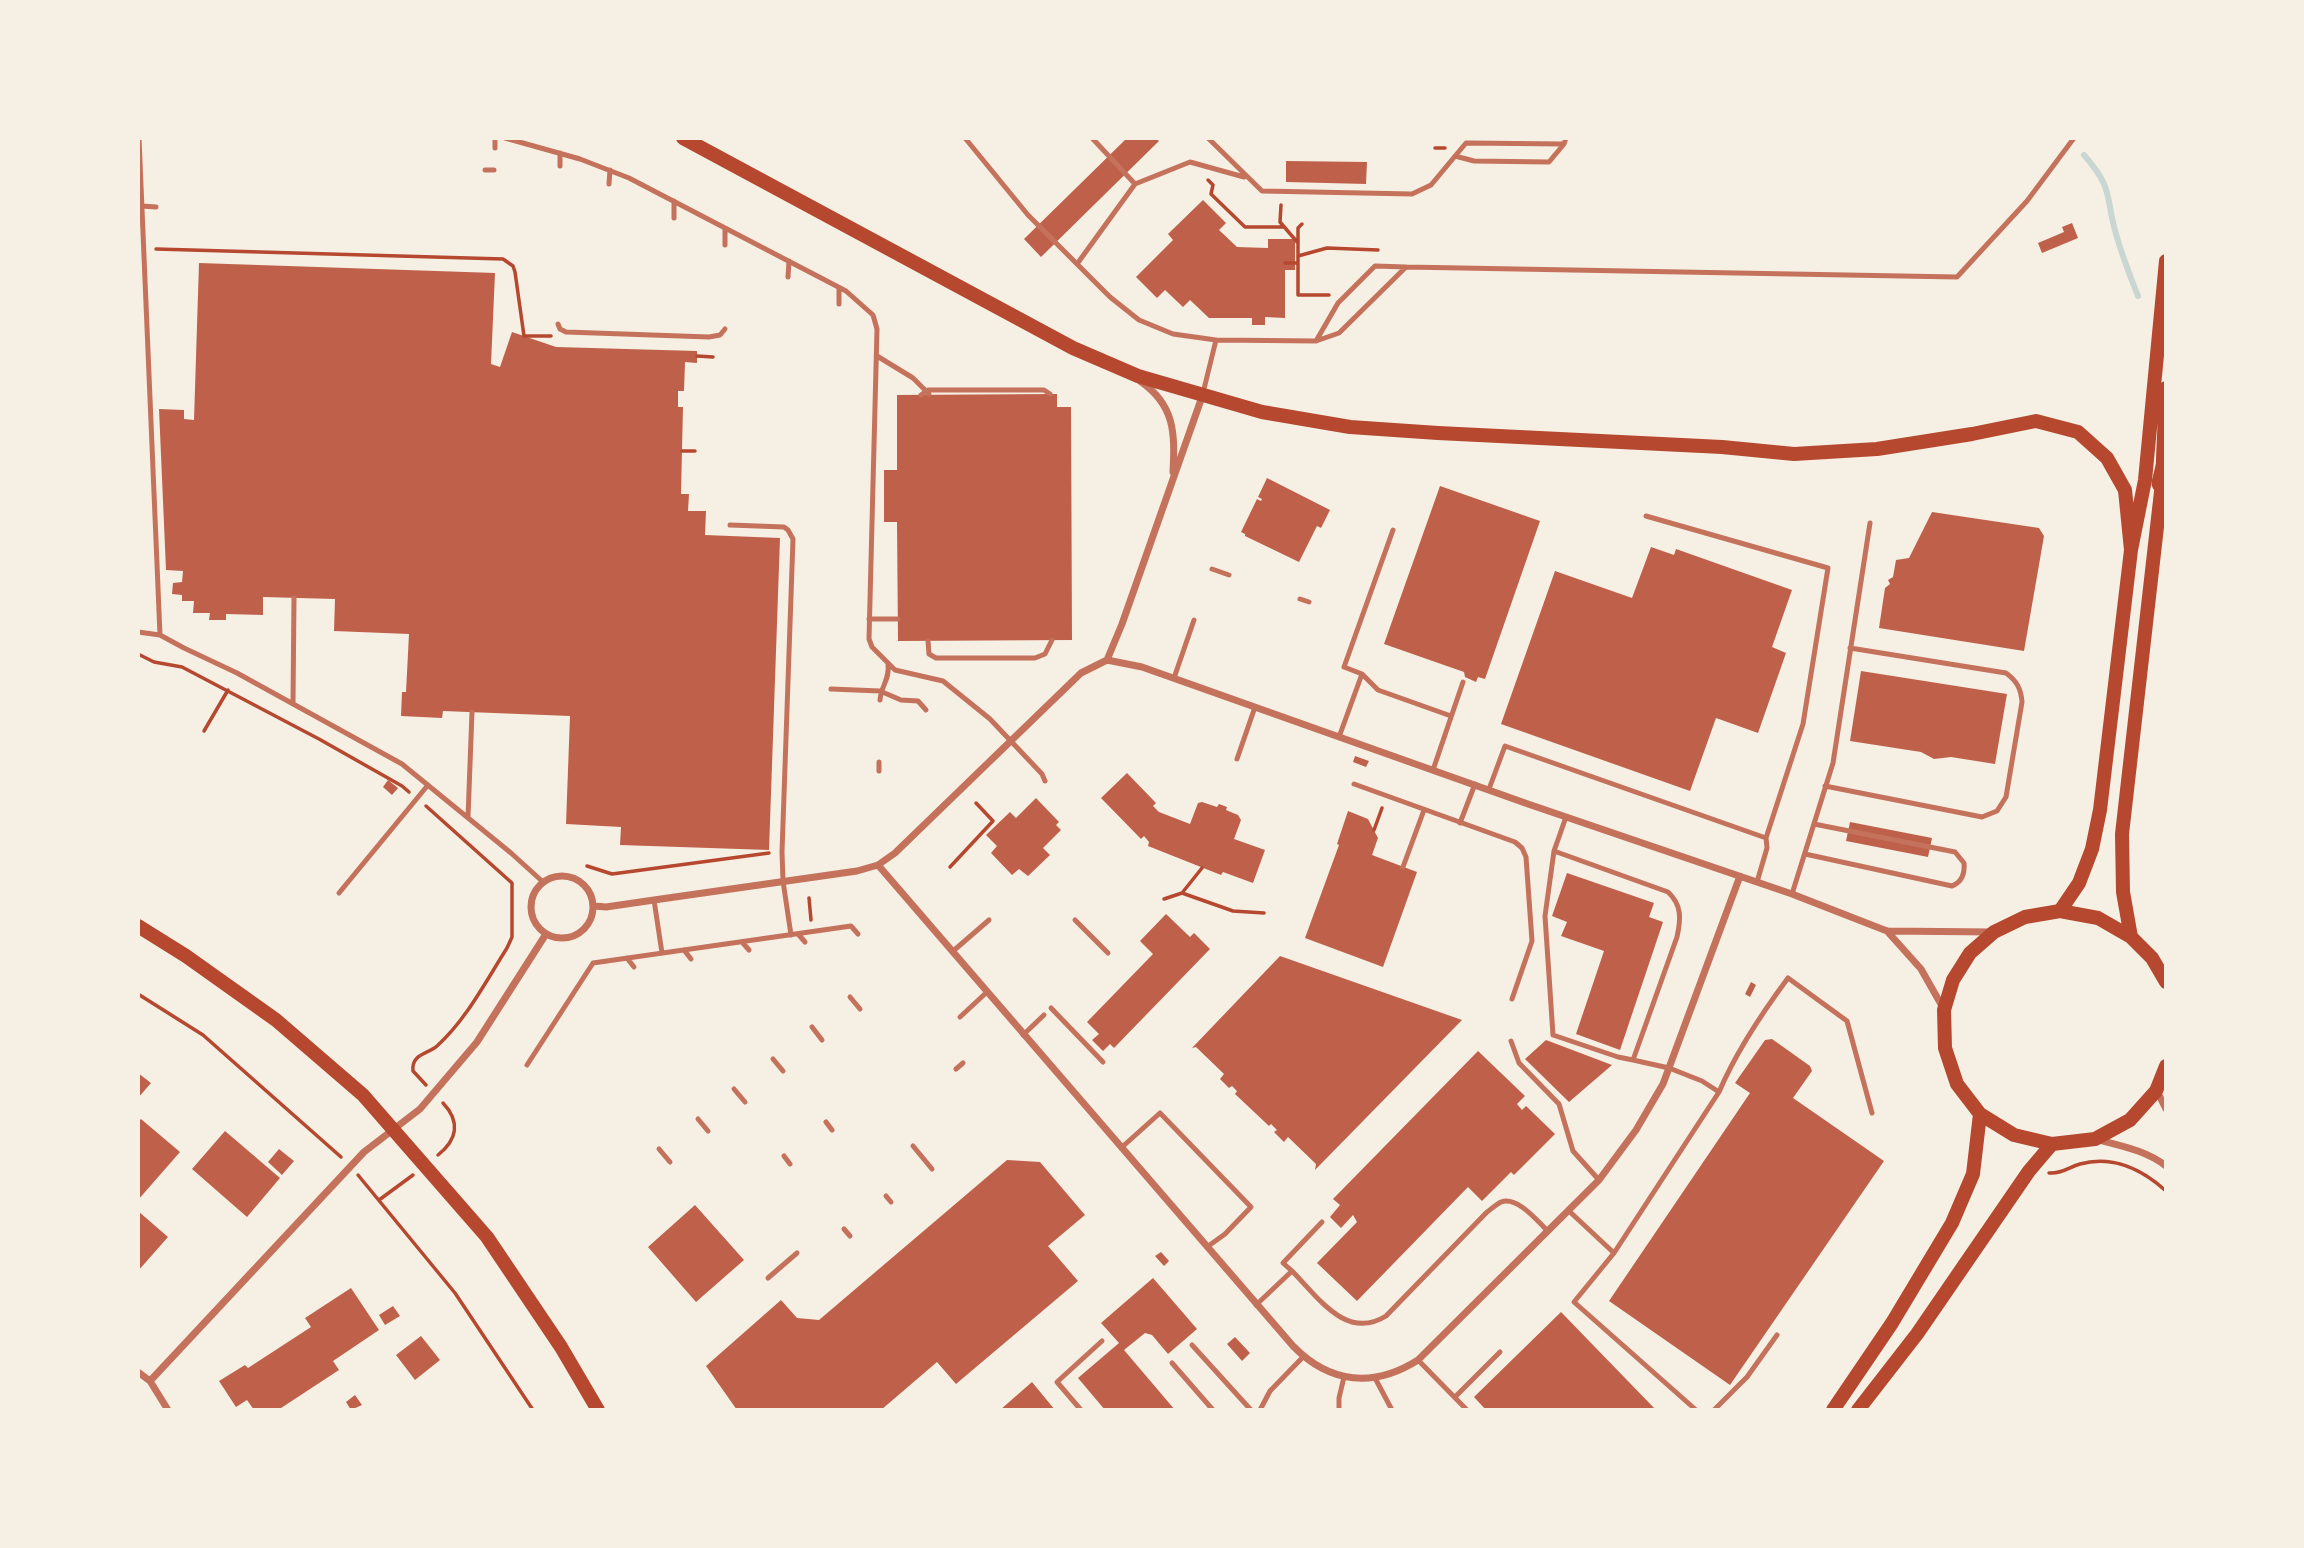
<!DOCTYPE html>
<html>
<head>
<meta charset="utf-8">
<style>
  body { margin:0 }
  #map { position:relative; width:2304px; height:1548px; overflow:hidden; background:#f6efe4; font-family:"Noto Serif",serif }
  canvas { display:block }
  .frame { position:absolute; inset:0; border:140px solid #f6efe4; pointer-events:none }
</style>
</head>
<body>
<div id="map">
<canvas width="2304" height="1548"></canvas>
<div class="frame"></div>
</div>
<script>
const ctx = document.querySelector('canvas').getContext('2d');
ctx.lineJoin = 'round';
function stroke(path, color, width, dash) {
  ctx.strokeStyle = color;
  ctx.lineWidth = width;
  ctx.lineCap = dash ? 'butt' : 'round';
  ctx.setLineDash(dash || []);
  ctx.stroke(path);
}
function paint(path, color) {
  ctx.fillStyle = color;
  ctx.fill(path, 'evenodd');
}
stroke(new Path2D(`
  M2084,155C2114,189 2105,196 2116,234C2122,255 2130,276 2138,296`), '#c9d6d2', 6);
paint(new Path2D(`
  M1127,138H1156L1159,141L1041,257L1024,239Z
  M1286,161L1367,162L1366,184L1286,182Z
  M1203,200L1226,223L1219,230L1237,247L1268,248V239H1295V270H1285V318L1265,317V325H1252V318H1209L1190,300L1183,307L1165,290L1157,298L1136,277L1173,240L1168,234Z
  M2072,223L2078,238L2042,253L2038,243L2064,232L2062,227Z
  M199,263L495,273L491,364L500,367L512,332L556,347L697,351V363L685,362L684,391H678V407H683L681,494H689L688,511H706L705,535L780,538L769,850L620,845L621,827L566,824L570,716L443,711L442,718L401,716L402,692H406L409,634L334,631L335,599L263,597V615L226,614V620H209L210,613H193L194,601H182V595L172,594L173,583L182,582L183,571L166,570L159,409L184,410V419L194,420Z
  M1057,394V407H1071L1072,640L898,641L897,522H884V470H897V395Z
  M1267,478L1330,510L1321,528L1317,526L1299,562L1245,536V534L1241,532L1257,499L1261,501L1262,499L1258,497Z
  M1440,486L1540,521L1485,679L1478,677L1476,682L1465,677L1464,672L1384,644Z
  M1932,512L2039,528L2044,536L2024,651L1879,628L1885,588L1890,584L1888,580L1893,577L1896,560L1909,558Z
  M1651,547L1674,555L1676,549L1792,590L1772,647L1786,653L1758,733L1716,718L1690,791L1501,724L1555,571L1632,598Z
  M1861,671L2007,694L1995,764L1951,757L1934,759L1921,752L1850,741Z
  M1355,756L1369,761L1366,767L1353,762Z
  M1127,773L1156,803L1153,806L1159,812L1190,824L1198,803L1202,802L1217,807L1219,804L1227,807L1226,810L1238,815L1241,820L1234,839L1265,850L1253,883L1223,872L1221,875L1148,846L1149,842L1144,836L1141,839L1101,798Z
  M388,780L398,788L392,795L383,787Z
  M1036,798L1059,822L1056,825L1061,830L1043,848L1050,855L1028,876L1019,869L1012,875L991,853L997,846L986,835L1010,812L1016,818Z
  M1348,811L1368,819L1378,838L1372,855L1417,872L1383,967L1305,938L1339,845L1337,844Z
  M1850,822L1932,838L1928,857L1846,841Z
  M1567,873L1654,903L1649,917L1663,922L1620,1050L1576,1034L1604,951L1561,936L1567,922L1552,916Z
  M1166,914L1190,937L1194,933L1210,949L1114,1048L1110,1044L1103,1051L1092,1040L1099,1034L1087,1022L1153,954L1140,941Z
  M1280,956L1462,1020L1315,1170L1316,1164L1288,1137L1284,1142L1274,1132L1277,1130L1271,1124L1269,1126L1235,1094L1237,1091L1232,1086L1229,1088L1220,1079L1224,1074L1196,1047L1192,1048Z
  M1751,982L1756,985L1750,997L1745,994Z
  M1772,1039L1810,1066L1812,1071L1793,1098L1884,1161L1730,1385L1609,1301L1750,1093L1735,1083L1765,1040Z
  M1546,1040L1612,1065L1569,1102L1525,1059Z
  M1478,1051L1525,1096L1517,1104L1522,1110L1526,1106L1555,1134L1514,1175L1511,1172L1482,1201L1468,1187L1357,1301L1317,1263L1357,1222L1353,1215L1341,1228L1330,1217L1340,1205L1333,1199Z
  M138,1073L151,1083L138,1098Z
  M141,1119L180,1152L138,1200V1122Z
  M225,1131L280,1178L247,1217L192,1169Z
  M279,1149L294,1161L282,1175L268,1162Z
  M1007,1160L1040,1162L1085,1215L1048,1246L1078,1281L956,1384L937,1362L881,1410H737L706,1366L781,1300L797,1318L819,1320Z
  M695,1205L744,1260L696,1302L648,1247Z
  M138,1211L168,1237L138,1271Z
  M1161,1252L1169,1261L1164,1266L1155,1256Z
  M1153,1278L1197,1329L1168,1354L1152,1335L1145,1333L1124,1350L1175,1410H1105L1078,1378L1119,1343L1101,1323Z
  M351,1288L379,1330L333,1361L339,1370L278,1410H254L247,1400L236,1407L219,1381L245,1365L248,1368L311,1327L305,1318Z
  M393,1306L400,1316L385,1325L379,1315Z
  M1561,1312L1656,1410H1486L1474,1397Z
  M421,1336L440,1360L415,1380L396,1355Z
  M1235,1337L1250,1353L1242,1361L1227,1344Z
  M1032,1382L1055,1410H1000Z
  M355,1395L362,1405L351,1410L346,1402Z`), '#bf614a');
stroke(new Path2D(`
  M1435,148H1445
  M1208,180L1213,185L1211,194L1245,227H1284
  M1281,205L1280,222L1298,243
  M156,249L503,259L513,266L515,272L524,336H551
  M1298,256V228L1302,224
  M1285,263H1298V256L1327,248L1378,250
  M1298,263V295H1329
  M697,356L713,357
  M682,451H695
  M138,654L154,662L182,667L319,739L402,786L409,792
  M204,731L228,690
  M426,806L512,883V937L507,948C486,981 466,1020 437,1046C428,1054 411,1054 413,1071L426,1085
  M1374,830L1382,808
  M587,866L612,874L769,853
  M950,867L993,821L976,803
  M1182,893L1202,868
  M809,898L811,920
  M1164,899L1182,893L1233,911L1264,913
  M138,994L203,1035L341,1157
  M438,1155C457,1140 461,1122 443,1103
  M2049,1173C2062,1174 2069,1167 2080,1164C2113,1155 2143,1170 2166,1191
  M358,1175L455,1293L533,1410
  M379,1200L413,1175`), '#b5482f', 3.5);
stroke(new Path2D(`
  M139,138L160,635
  M505,138L580,159L629,178L846,291L873,315L877,329L869,639L872,647L895,670L943,681L990,719L1042,774L1045,781
  M965,138L1028,215L1110,297L1139,320L1173,334L1216,340L1316,341L1339,333L1406,267L1957,277L2027,201L2074,138
  M1092,138L1135,184L1190,162L1244,177
  M1208,138L1262,191L1412,194L1431,185L1466,143L1564,144L1566,138
  M495,148V138
  M1455,156L1474,161L1549,162L1564,144
  M560,166V153
  M485,170H494
  M609,184L610,170
  M142,206L156,207
  M674,218V201
  M725,245V229
  M1077,264L1135,184
  M788,277L789,261
  M839,304V288
  M558,324L560,329L566,332L709,337L720,335L725,329
  M1316,341L1338,303L1375,266L1406,267
  M877,356L913,378L929,394
  M1203,393L1216,340
  M921,395L928,390H1044L1050,394
  M1646,516L1828,568L1803,724L1766,838L1767,848L1757,882
  M730,525L784,527L788,530L793,539L782,852L783,881L791,935
  M1393,530L1344,667L1362,674L1378,690L1451,716
  M1212,569L1229,575
  M1300,599L1309,602
  M869,619H898
  M138,632L160,635L184,648L237,673L402,764L511,853L543,882
  M928,641L929,654L936,658H1035L1045,654L1052,640
  M1174,678L1194,620
  M831,689L880,691L901,700L918,701L926,710
  M880,700C881,686 890,679 888,665
  M293,704L294,598
  M1339,737L1362,674
  M1237,759L1255,707
  M1433,770L1463,682
  M879,771V762
  M1354,784L1515,842L1522,848L1526,857L1532,941L1512,999
  M1825,786L1982,817L1997,811L2006,797L2022,702C2021,689 2017,681 2006,673L1850,648
  M1489,789L1505,746L1766,838
  M468,817L472,712
  M1566,817L1554,851L1668,892C1682,905 1681,919 1677,937L1633,1060L1669,1068L1702,1081L1719,1092
  M1460,823L1475,784
  M1554,851L1545,916L1553,1035L1618,1057L1633,1060
  M1805,854L1952,886C1962,882 1965,874 1964,863L1955,852L1814,824
  M1403,867L1424,810
  M339,893L428,785
  M1792,894L1833,763L1870,523
  M654,900L662,953
  M1075,920L1108,953
  M798,934L805,942
  M742,942L749,950
  M684,950L691,959
  M952,952L989,920
  M627,958L634,967
  M850,997L860,1009
  M1051,1008L1103,1062
  M960,1017L987,992
  M812,1027L822,1040
  M1023,1035L1044,1015
  M1511,1041L1519,1063L1559,1104L1573,1151L1599,1180
  M773,1059L783,1071
  M527,1065L593,963L851,926L858,934
  M956,1069L963,1063
  M734,1089L745,1102
  M698,1119L708,1131
  M826,1122L832,1130
  M913,1146L932,1169
  M1121,1148L1160,1113L1251,1207L1225,1234L1207,1247
  M659,1149L670,1162
  M784,1156L790,1164
  M886,1196L891,1202
  M1569,1211L1614,1253
  M844,1229L850,1236
  M1292,1271L1283,1263L1322,1222
  M768,1278L797,1253
  M1256,1305L1292,1271C1318,1297 1346,1341 1386,1316L1487,1212C1491,1209 1497,1204 1501,1202C1518,1196 1538,1222 1548,1231
  M1192,1345L1251,1410
  M1418,1360L1467,1410
  M1172,1363L1213,1410
  M1375,1378L1392,1410
  M1455,1397L1500,1352
  M1081,1410L1057,1382L1102,1341
  M1260,1410L1270,1391L1303,1357
  M1339,1410V1398L1344,1377
  M1696,1410L1574,1302L1614,1253L1719,1092C1736,1052 1762,1013 1788,978L1847,1021L1872,1113
  M1714,1410L1747,1377L1777,1335`), '#c5725c', 5);
stroke(new Path2D(`
  M1140,381C1175,405 1175,433 1173,472
  M1107,660L1122,624L1203,394
  M878,865L1293,1346C1330,1384 1374,1388 1418,1360L1599,1180L1636,1130L1663,1084L1740,876
  M531 907a31 31 0 1 1 62 0a31 31 0 1 1-62 0Z
  M594,906L606,907L654,900L857,871L878,865L895,853L1081,673L1107,660L1142,667L1528,804L1792,894L1887,931L1993,932
  M1887,931L1921,969L1942,1006
  M2157,1091L2166,1109
  M2099,1140C2122,1146 2147,1151 2166,1166
  M138,1372L150,1381L168,1410
  M150,1381L364,1152L420,1109L477,1042L546,934`), '#c5725c', 7);
stroke(new Path2D(`
  M683,138L1073,348L1138,376L1262,412L1350,427L1438,433L1722,447L1794,454L1877,449L1972,434L2036,421L2078,432L2107,458L2125,490L2131,550
  M2060,911L2079,883L2092,849L2100,810L2131,550L2145,480L2166,261
  M138,926L186,956L276,1020L363,1095L487,1237L561,1347L598,1410
  M2131,937L2123,892L2122,834L2162,483L2166,388
  M2166,982L2152,958L2131,937L2098,918L2060,911L2025,917L1994,932L1970,953L1953,980L1944,1010L1945,1048L1957,1084L1980,1114L2014,1135L2052,1144L2095,1139L2130,1120L2156,1091L2166,1066
  M1833,1410L1892,1323L1952,1223L1973,1174L1980,1114
  M1858,1410L1917,1334L2029,1171L2052,1144`), '#b5482f', 14);
stroke(new Path2D(`
  M2162,483L2166,467`), '#b5482f', 21);
</script>
</body>
</html>
